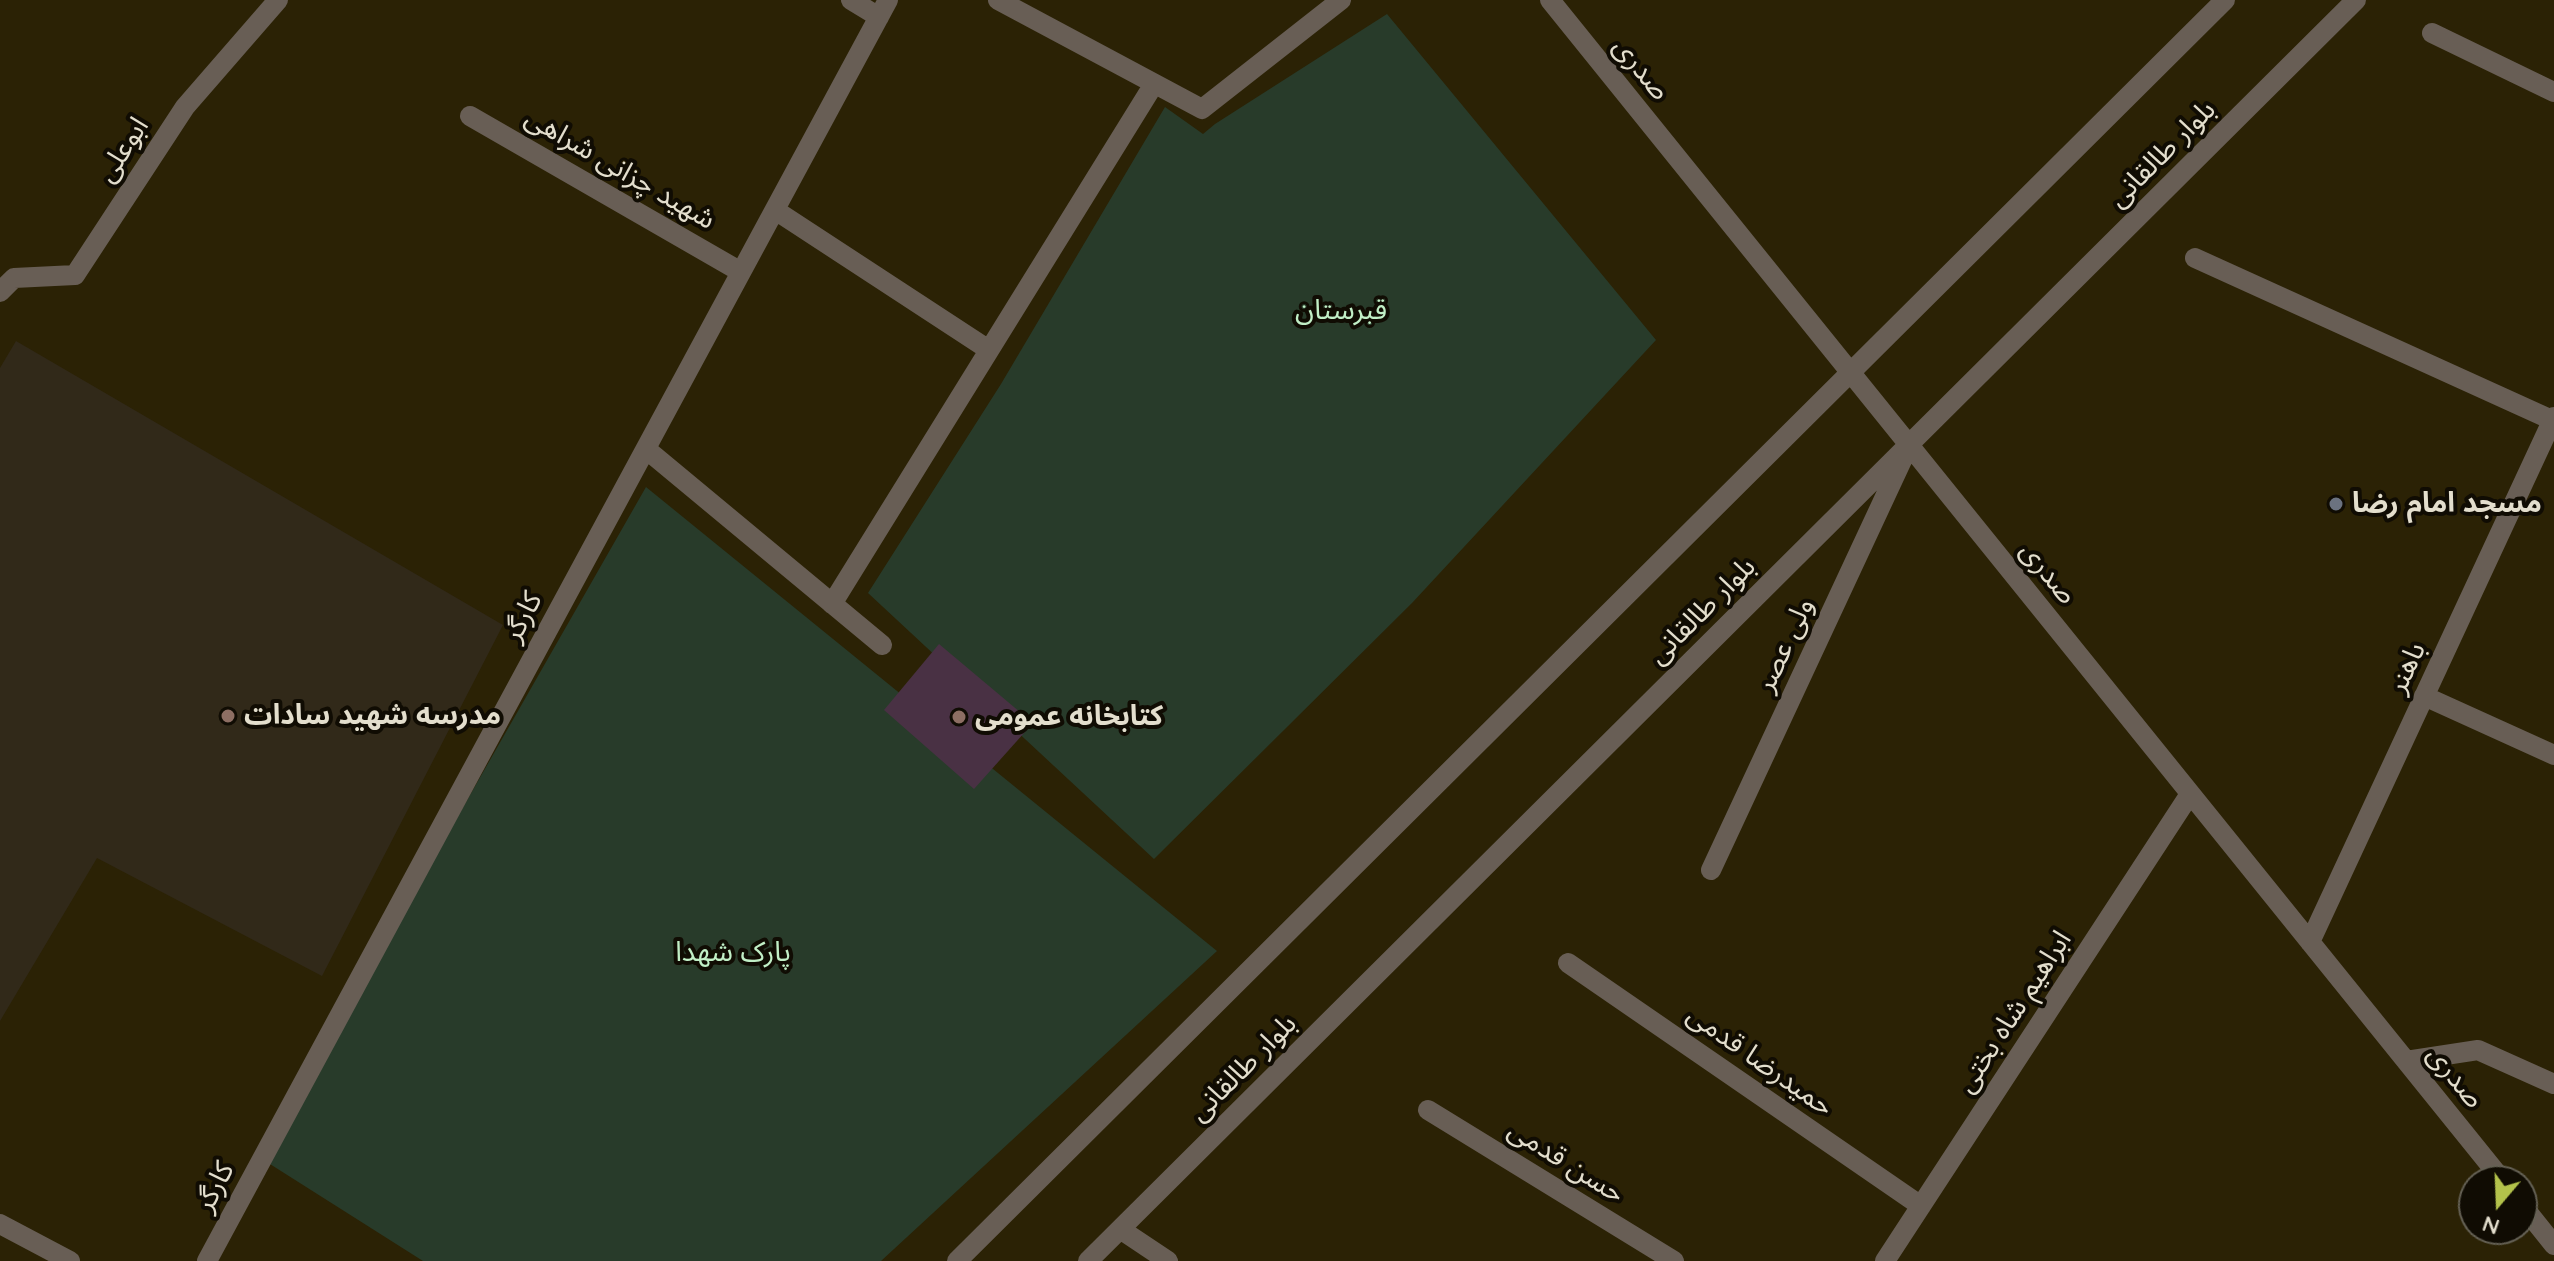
<!DOCTYPE html>
<html>
<head>
<meta charset="utf-8">
<style>
  body { margin:0 }
  #map { position:relative; width:2554px; height:1261px; overflow:hidden; background:#2b2205; font-family:Quicksand,sans-serif }
  canvas { display:block }
  .north { position:absolute; left:2458px; top:1165px; width:80px; height:80px; box-sizing:border-box; background:#100c03; border:2px solid #646054; border-radius:50%; rotate:199deg; font-size:22px; font-weight:700; line-height:32px; text-align:center; color:#e3decd }
  .north::after { content:''; display:block; margin:auto; width:28px; height:36px; background:#b3c24b; clip-path:polygon(50% 0,100% 100%,50% 72%,0 100%) }
</style>
</head>
<body>
<div id="map">
<canvas width="2554" height="1261"></canvas>
<div class="north">N</div>
</div>
<script>
const ctx = document.querySelector('canvas').getContext('2d');
ctx.lineJoin = 'round';
function paint(path, color) {
  ctx.fillStyle = color;
  ctx.fill(path, 'evenodd');
}
function stroke(path, color, width, dash) {
  ctx.strokeStyle = color;
  ctx.lineWidth = width;
  ctx.lineCap = dash ? 'butt' : 'round';
  ctx.setLineDash(dash || []);
  ctx.stroke(path);
}
function label(font, color, halo, rows, align = 'center') {
  ctx.font = font + ' Quicksand,"Noto Sans Arabic",sans-serif';
  ctx.lineWidth = 8;
  ctx.setLineDash([]);
  ctx.textBaseline = 'middle';
  ctx.strokeStyle = halo;
  ctx.fillStyle = color;
  for (const [text, x, y, turn = 0] of rows) {
    ctx.save();
    ctx.translate(x, y);
    ctx.rotate((+turn || 0) * Math.PI / 180);
    ctx.textAlign = isNaN(turn) ? turn : align;
    if (halo) ctx.strokeText(text, 0, 0);
    ctx.fillText(text, 0, 0);
    ctx.restore();
  }
}
paint(new Path2D(`
  M16,341L503,625L322,976L97,858L0,1021V368Z`), '#312919');
paint(new Path2D(`
  M1387,14L1656,340L1412,603L1154,859L868,593L1001,384L1165,107L1203,134L1215,124Z
  M646,487L1217,951L881,1261H423L262,1159Z`), '#283b2a');
paint(new Path2D(`
  M939,644L1033,723L974,789L884,710Z`), '#493144');
stroke(new Path2D(`
  M851,0L879,17
  M998,0L1202,109L1341,0
  M1550,0L2503,1181
  M2432,33L2554,92
  M470,116L741,272
  M775,210L989,350
  M2195,258L2554,421
  M0,292L14,278L75,275L185,107L278,0
  M646,449L882,645
  M832,604L1154,84
  M2424,696L2554,755
  M1711,870L1904,456
  M2310,942L2554,417
  M1568,963L1921,1206
  M2406,1061L2478,1050L2554,1084
  M1428,1110L1674,1261
  M2522,1205L2554,1245
  M0,1224L70,1261
  M1120,1229L1168,1261
  M207,1261L888,0
  M957,1261L2225,0
  M1088,1261L2356,0
  M1885,1261L2190,794`), '#685e55', 20);
for (const [x, y, r, color] of [
  [2336,504,8,"#6b7280"],
  [228,716,8,"#8d6e63"],
  [959,717,8,"#8d6e63"]
]) {
  const dot = new Path2D();
  dot.arc(x, y, r, 0, 2 * Math.PI);
  ctx.fillStyle = color;
  ctx.fill(dot);
  stroke(dot, '#100c03', 3);
}
label('28px', '#e3decd', '#100c03', [
  ["صدری",1641,69,51],
  ["ابوعلی",123,150,-57],
  ["بلوار طالقانی",2162,154,-45],
  ["شهید چزانی شراهی",620,169,30],
  ["صدری",2048,573,51],
  ["بلوار طالقانی",1702,611,-45],
  ["کارگر",523,617,-62],
  ["ولی عصر",1785,645,-65],
  ["باهنر",2407,668,-65],
  ["ابراهیم شاه بختی",2014,1012,-57],
  ["حمیدرضا قدمی",1760,1061,35],
  ["بلوار طالقانی",1243,1068,-45],
  ["صدری",2455,1077,51],
  ["حسن قدمی",1566,1162,32],
  ["کارگر",215,1187,-62]
]);
label('28px', '#c1efc6', '#100c03', [
  ["قبرستان",1341,311],
  ["پارک شهدا",733,953]
]);
label('bold 28px', '#e3decd', '#100c03', [
  ["مسجد امام رضا",2352,504],
  ["مدرسه شهید سادات",244,716],
  ["کتابخانه عمومی",975,717]
], 'left');
</script>
</body>
</html>
